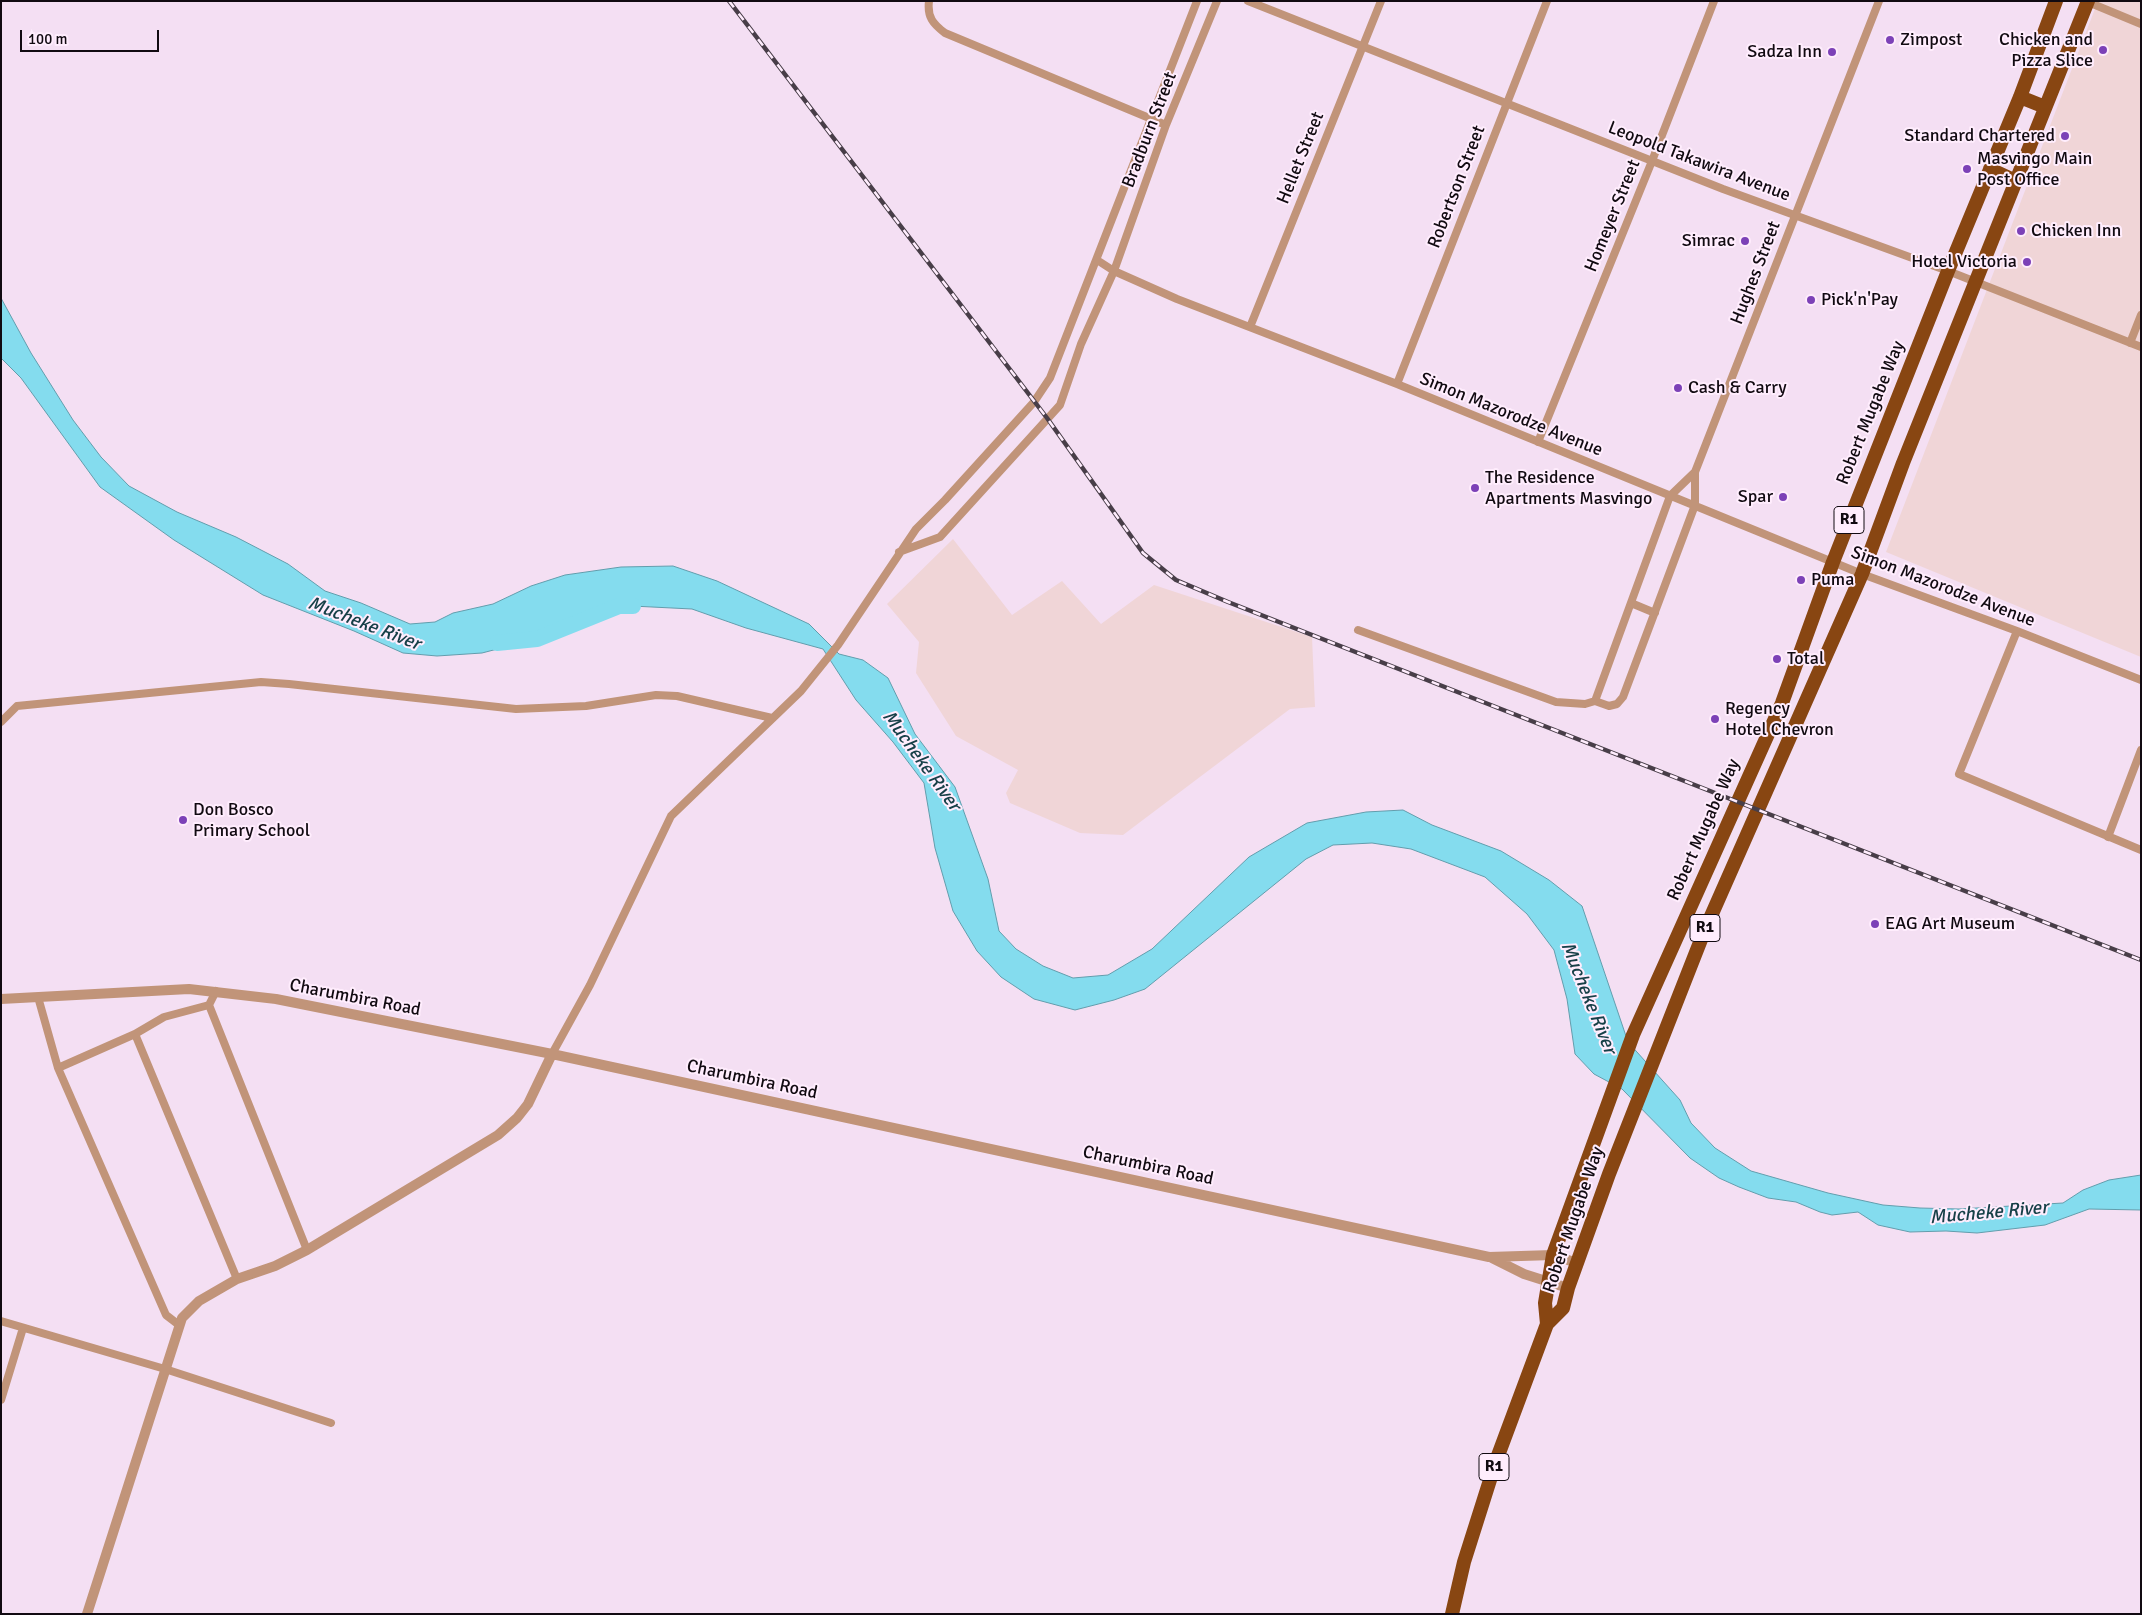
<!DOCTYPE html>
<html>
<head>
<meta charset="utf-8">
<style>
  body { margin:0 }
  #map { position:relative; width:2142px; height:1615px; overflow:hidden; background:#f4dff3; font-family:Signika,sans-serif }
  canvas { display:block }
  .frame { position:absolute; inset:0; border:2px solid #110a11; pointer-events:none }
  .scale { position:absolute; left:20px; top:30px; width:139px; height:22px; box-sizing:border-box; border:2px solid #110a11; border-top:0; padding-left:6px; font-size:15px; line-height:18px; white-space:nowrap; color:#110a11; -webkit-text-stroke:4px #ffedfd; paint-order:stroke }
</style>
</head>
<body>
<div id="map">
<canvas width="2142" height="1615"></canvas>
<div class="frame"></div>
<div class="scale">100 m</div>
</div>
<script>
const ctx = document.querySelector('canvas').getContext('2d');
ctx.lineJoin = 'round';
function paint(path, color) {
  ctx.fillStyle = color;
  ctx.fill(path, 'evenodd');
}
function stroke(path, color, width, dash) {
  ctx.strokeStyle = color;
  ctx.lineWidth = width;
  ctx.lineCap = dash ? 'butt' : 'round';
  ctx.setLineDash(dash || []);
  ctx.stroke(path);
}
function label(font, color, halo, rows, align = 'center') {
  ctx.font = font + ' Signika,sans-serif';
  ctx.lineWidth = 4;
  ctx.setLineDash([]);
  ctx.textBaseline = 'middle';
  ctx.strokeStyle = halo;
  ctx.fillStyle = color;
  for (const [text, x, y, turn = 0] of rows) {
    ctx.save();
    ctx.translate(x, y);
    ctx.rotate((+turn || 0) * Math.PI / 180);
    ctx.textAlign = isNaN(turn) ? turn : align;
    if (halo) ctx.strokeText(text, 0, 0);
    ctx.fillText(text, 0, 0);
    ctx.restore();
  }
}
paint(new Path2D(`
  M2098,1H2141V657L1886,552Z
  M953,539L1012,615L1062,581L1101,624L1154,585L1312,637L1315,707L1290,709L1123,835L1080,833L1010,803L1006,793L1018,770L956,736L916,673L919,642L887,604Z`), '#f0d5d7');
const water = new Path2D(`
  M1,298L31,353L73,420L101,457L129,486L177,512L236,537L288,564L325,591L361,603L410,624L435,622L453,613L493,604L531,586L565,575L621,567L673,566L717,581L809,624L839,654L863,660L888,678L915,734L955,787L988,879L999,931L1016,949L1043,966L1073,978L1108,975L1152,949L1249,857L1307,823L1366,812L1403,810L1432,825L1501,851L1549,880L1582,906L1628,1042L1680,1100L1691,1123L1715,1148L1751,1171L1828,1193L1883,1205L1920,1208L1959,1209L2063,1203L2083,1190L2109,1180L2141,1175V1210L2089,1209L2045,1225L1977,1233L1946,1231L1910,1232L1878,1225L1858,1212L1832,1215L1820,1212L1796,1202L1768,1198L1739,1187L1719,1178L1690,1158L1622,1089L1594,1074L1575,1054L1567,999L1554,950L1527,914L1485,877L1411,849L1372,843L1333,845L1306,859L1145,989L1114,1000L1075,1010L1034,999L1001,977L977,951L953,911L935,848L924,783L893,742L856,700L823,649L746,628L692,609L632,606L590,613L545,629L505,647L482,653L437,656L403,653L354,631L263,595L174,540L100,487L21,378L1,358Z`);
paint(water, '#84dcee');
stroke(water, '#629dac', 1);
stroke(new Path2D(`
  M497,643L537,639L619,606H633`), '#84dcee', 16);
stroke(new Path2D(`
  M929,1C927,17 933,24 945,33L1166,125
  M1248,1L1723,189L1948,271L2141,347
  M2088,2L2141,24
  M1097,260L1114,271L1177,299L1397,384L1862,574L2017,631L2141,680
  M1250,327L1381,1
  M2130,343L2141,315
  M1397,384L1547,1
  M1538,442L1652,161L1714,1
  M899,552L940,537L1060,405L1081,344L1114,271L1166,125L1217,1
  M1631,603L1655,613
  M1358,630L1556,702L1585,704L1595,701L1609,706L1617,704L1623,697L1695,505V472L1879,1
  M2017,631L1959,774L2141,850
  M1595,701L1670,496L1695,472
  M1,722L17,706L261,682L289,684L516,709L586,706L656,695L677,696L772,718
  M2108,837L2141,750
  M38,997L58,1068L166,1315L179,1325
  M209,1005L307,1250
  M135,1034L164,1017L209,1005L216,991
  M552,1054L590,985L671,816L801,691L838,645L916,529L945,500L1034,402L1050,378L1197,1
  M58,1068L135,1034L237,1279
  M1,1321L165,1369L331,1423
  M1,1400L23,1328`), '#c19479', 8);
stroke(new Path2D(`
  M1,999L189,989L276,999L552,1054L1489,1257L1553,1255L1577,1263
  M1492,1258L1524,1274L1568,1288
  M87,1614L182,1318L199,1301L237,1279L275,1266L307,1250L498,1135L517,1118L528,1104L552,1054`), '#c19479', 10);
stroke(new Path2D(`
  M2020,97L2045,107
  M1990,169L2016,181
  M1547,1324L1563,1308L1568,1288L1609,1174L1704,932L1862,574L1903,463L2088,1
  M1452,1614L1464,1562L1496,1461L1547,1324L1545,1303L1553,1255L1633,1035L1782,703L1833,562L1948,271L2020,97L2056,1`), '#884612', 14);
const rail = new Path2D(`
  M729,1L1047,418L1143,553L1176,580L1228,602L2141,960`);
stroke(rail, '#483e48', 4.5);
stroke(rail, '#ffedfd', 2.5, [8]);
for (const [x, y, r, color] of [
  [1890,40,5,"#7c41b7"],
  [2103,50,5,"#7c41b7"],
  [1832,52,5,"#7c41b7"],
  [2065,136,5,"#7c41b7"],
  [1967,169,5,"#7c41b7"],
  [2021,231,5,"#7c41b7"],
  [1745,241,5,"#7c41b7"],
  [2027,262,5,"#7c41b7"],
  [1811,300,5,"#7c41b7"],
  [1678,388,5,"#7c41b7"],
  [1475,488,5,"#7c41b7"],
  [1783,497,5,"#7c41b7"],
  [1801,580,5,"#7c41b7"],
  [1777,659,5,"#7c41b7"],
  [1715,719,5,"#7c41b7"],
  [183,820,5,"#7c41b7"],
  [1875,924,5,"#7c41b7"]
]) {
  const dot = new Path2D();
  dot.arc(x, y, r, 0, 2 * Math.PI);
  ctx.fillStyle = color;
  ctx.fill(dot);
  stroke(dot, '#ffedfd', 2);
}
for (const [x, y, w] of [
  [1849,520,30],
  [1705,928,30],
  [1494,1467,30]
]) {
  const box = new Path2D();
  box.roundRect(x - w / 2, y - 13.5, w, 27, 4);
  ctx.fillStyle = '#ffedfd';
  ctx.fill(box);
  stroke(box, '#110a11', 1);
}
label('bold 16px', '#110a11', null, [
  ["R1",1849,520],
  ["R1",1705,928],
  ["R1",1494,1467]
]);
label('18px', '#110a11', '#ffedfd', [
  ["Zimpost",1900,40],
  ["Chicken and",2093,40,"right"],
  ["Pizza Slice",2093,61,"right"],
  ["Sadza Inn",1822,52,"right"],
  ["Standard Chartered",2055,136,"right"],
  ["Masvingo Main",1977,159],
  ["Post Office",1977,180],
  ["Chicken Inn",2031,231],
  ["Simrac",1735,241,"right"],
  ["Hotel Victoria",2017,262,"right"],
  ["Pick'n'Pay",1821,300],
  ["Cash & Carry",1688,388],
  ["The Residence",1485,478],
  ["Apartments Masvingo",1485,499],
  ["Spar",1773,497,"right"],
  ["Puma",1811,580],
  ["Total",1787,659],
  ["Regency",1725,709],
  ["Hotel Chevron",1725,730],
  ["Don Bosco",193,810],
  ["Primary School",193,831],
  ["EAG Art Museum",1885,924]
], 'left');
label('18px', '#110a11', '#ffedfd', [
  ["Bradburn Street",1150,130,-69],
  ["Hellet Street",1301,158,-68],
  ["Leopold Takawira Avenue",1699,162,21],
  ["Robertson Street",1457,187,-69],
  ["Homeyer Street",1613,216,-68],
  ["Hughes Street",1756,273,-69],
  ["Robert Mugabe Way",1871,413,-68],
  ["Simon Mazorodze Avenue",1511,415,22],
  ["Simon Mazorodze Avenue",1943,587,21],
  ["Robert Mugabe Way",1704,830,-66],
  ["Charumbira Road",355,998,11],
  ["Charumbira Road",752,1080,12],
  ["Charumbira Road",1148,1166,12],
  ["Robert Mugabe Way",1574,1220,-71]
]);
label('italic 19px', '#174048', '#ffedfd', [
  ["Mucheke River",364,624,21],
  ["Mucheke River",921,761,54],
  ["Mucheke River",1588,998,68],
  ["Mucheke River",1989,1213,-5]
]);
</script>
</body>
</html>
